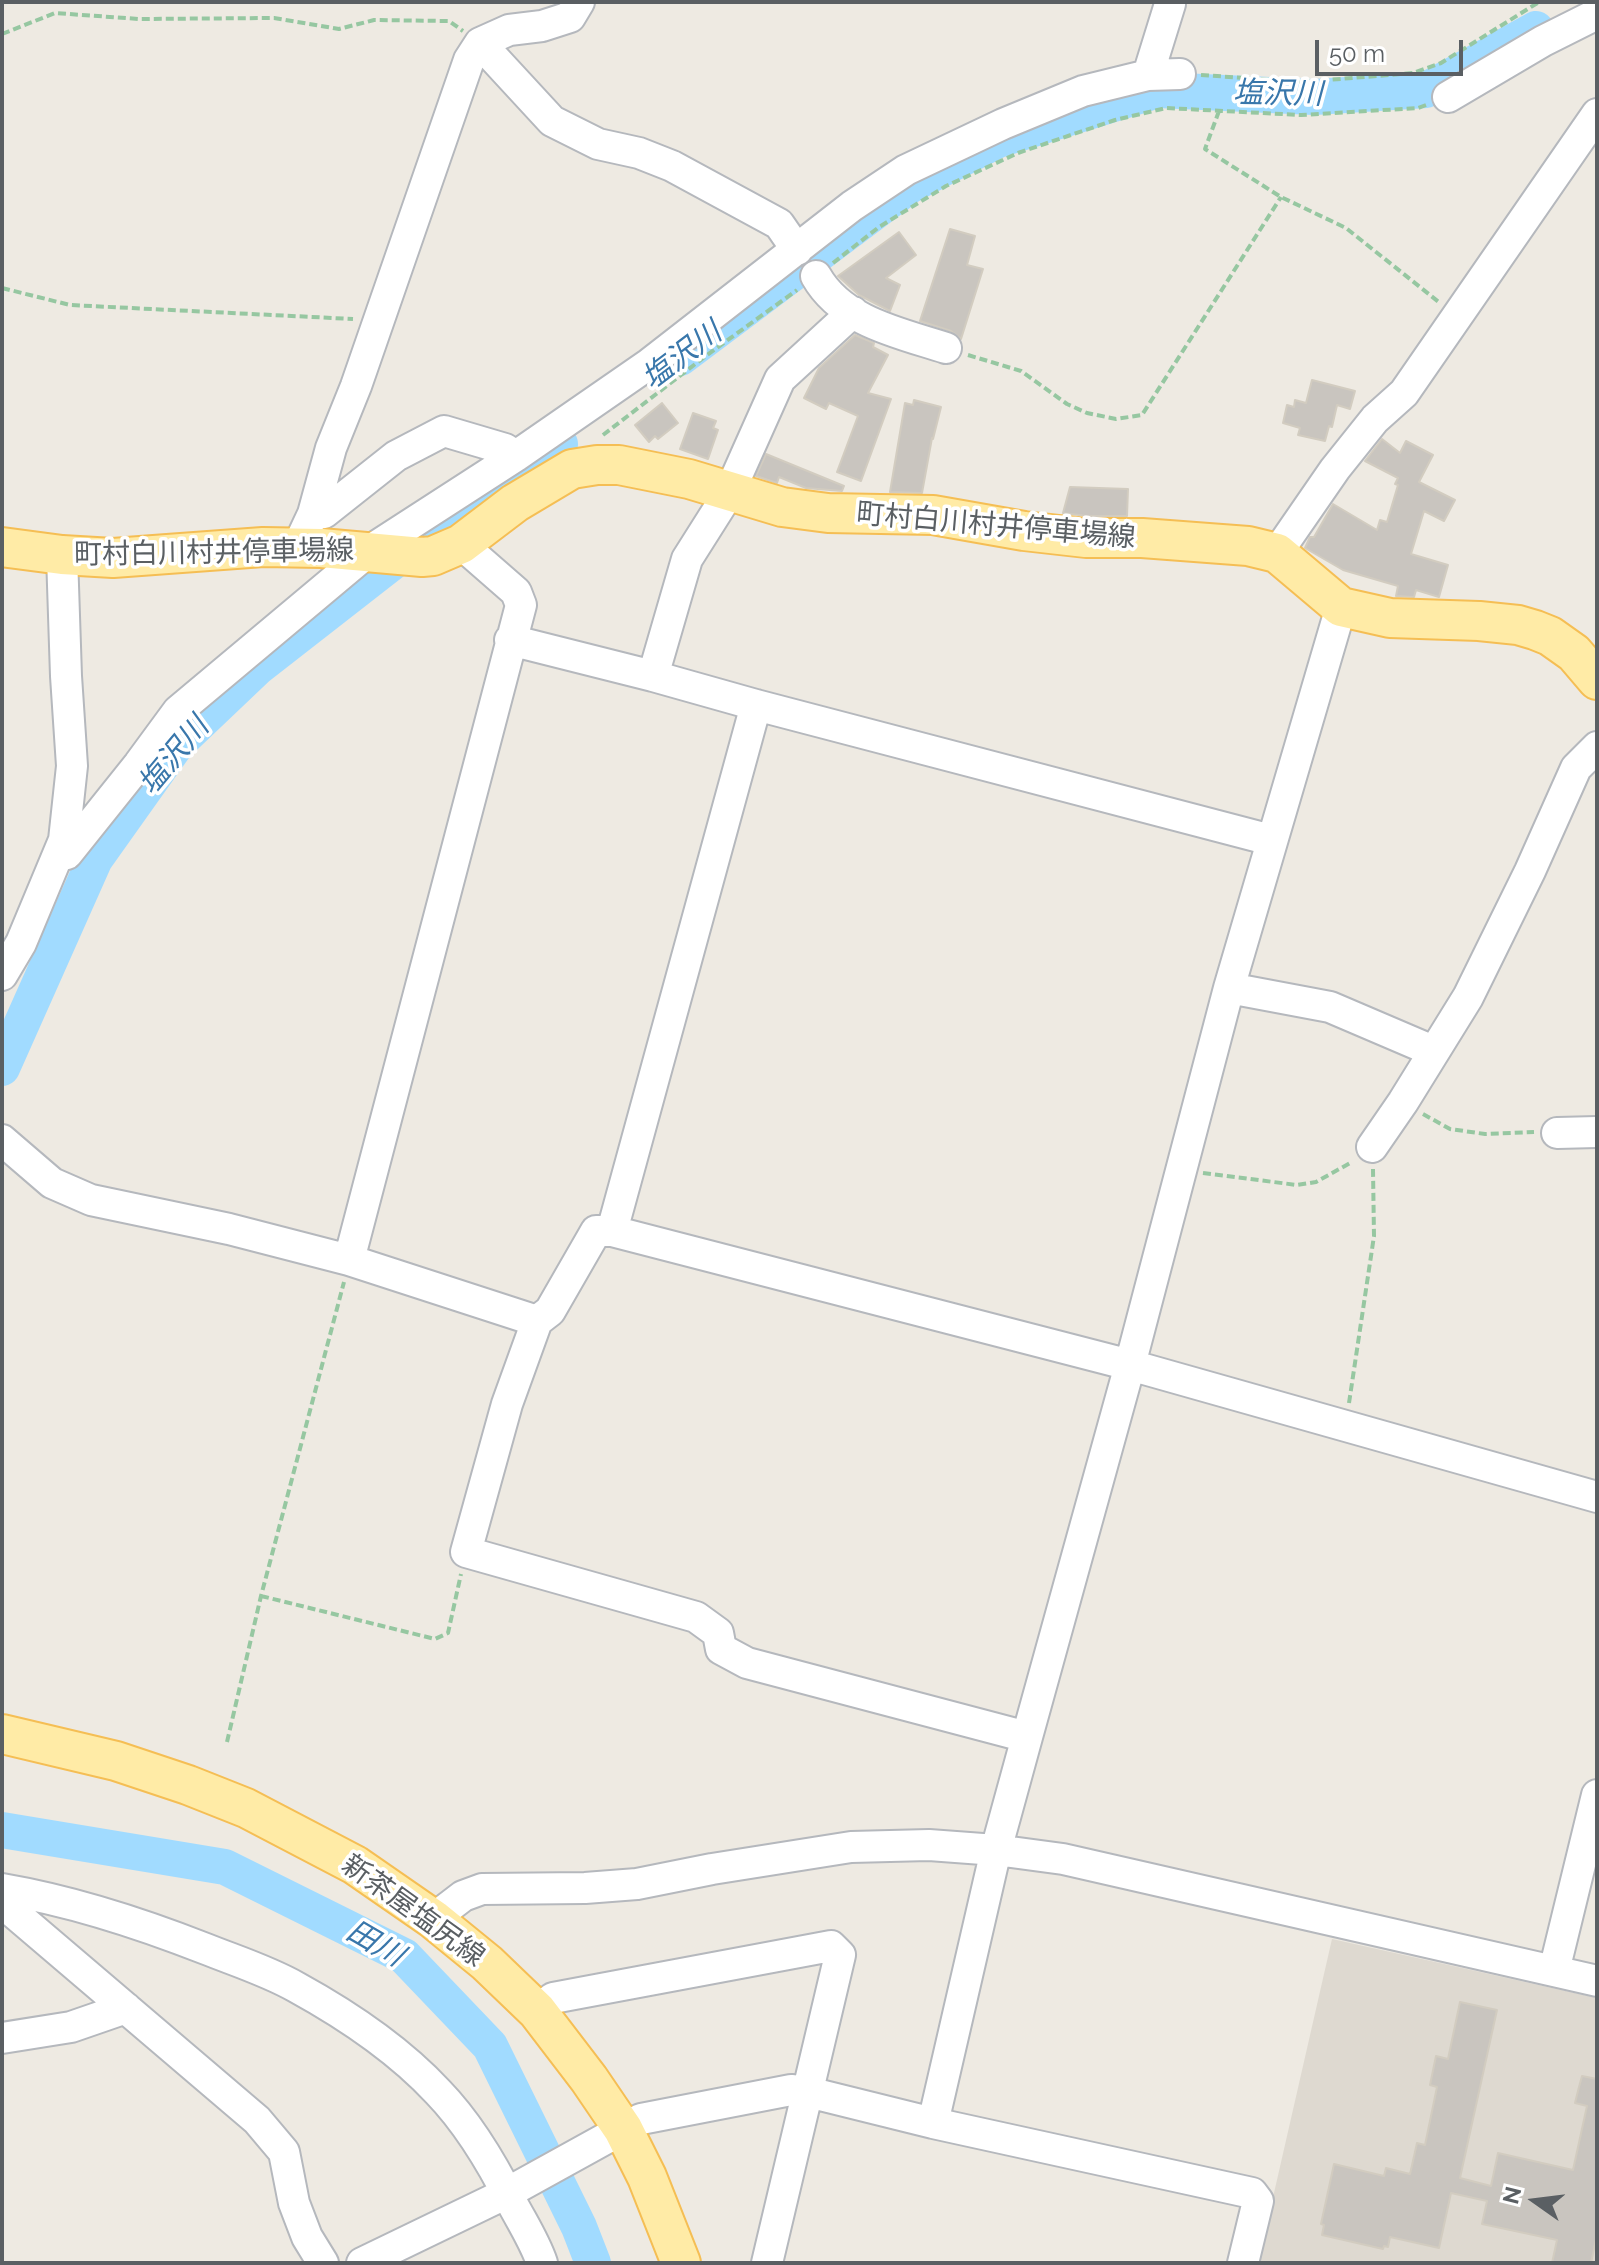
<!DOCTYPE html>
<html>
<head>
<meta charset="utf-8">
<style>
  body { margin:0 }
  #map { position:relative; width:1599px; height:2265px; overflow:hidden; background:#eeeae2; font-family:Raleway,sans-serif }
  canvas { display:block }
  .frame { position:absolute; inset:0; border:4px solid #5a5f63; pointer-events:none }
  .north { position:absolute; left:1495px; top:2161px; width:80px; height:80px; -webkit-text-stroke:6px #fff; paint-order:stroke; rotate:284deg; font-size:22px; font-weight:700; line-height:32px; text-align:center; color:#5a5f63 }
  .north::after { content:''; display:block; margin:auto; width:28px; height:36px; background:#5a5f63; clip-path:polygon(50% 0,100% 100%,50% 72%,0 100%) }
  .scale { position:absolute; left:1315px; top:40px; width:148px; height:36px; box-sizing:border-box; border:4px solid #5a5f63; border-top:0; padding-left:10px; font-size:24px; line-height:28px; white-space:nowrap; color:#5a5f63; -webkit-text-stroke:6px #fff; paint-order:stroke }
</style>
</head>
<body>
<div id="map">
<canvas width="1599" height="2265"></canvas>
<div class="frame"></div>
<div class="north">N</div>
<div class="scale">50 m</div>
</div>
<script>
const ctx = document.querySelector('canvas').getContext('2d');
ctx.lineJoin = 'round';
function paint(path, color) {
  ctx.fillStyle = color;
  ctx.fill(path, 'evenodd');
}
function stroke(path, color, width, dash) {
  ctx.strokeStyle = color;
  ctx.lineWidth = width;
  ctx.lineCap = dash ? 'butt' : 'round';
  ctx.setLineDash(dash || []);
  ctx.stroke(path);
}
function label(font, color, halo, rows, align = 'center') {
  ctx.font = font + ' Raleway,"Noto Sans JP",sans-serif';
  ctx.lineWidth = 7;
  ctx.setLineDash([]);
  ctx.textBaseline = 'middle';
  ctx.strokeStyle = halo;
  ctx.fillStyle = color;
  for (const [text, x, y, turn = 0] of rows) {
    ctx.save();
    ctx.translate(x, y);
    ctx.rotate((+turn || 0) * Math.PI / 180);
    ctx.textAlign = isNaN(turn) ? turn : align;
    if (halo) ctx.strokeText(text, 0, 0);
    ctx.fillText(text, 0, 0);
    ctx.restore();
  }
}
paint(new Path2D(`
  M1332,1939L1597,1998V2263H1258Z`), '#ded9d0');
stroke(new Path2D(`
  M680,358L909,186L998,140L1158,90L1314,97L1426,90L1536,29
  M2,1068L95,859L176,745L258,667L426,536L560,444
  M2,1830L225,1867L404,1956L490,2046L579,2227L593,2263`), '#a1dbff', 36);
const building = new Path2D(`
  M950,229L975,236L967,265L983,269L961,339L951,331L920,321Z
  M899,232L916,255L886,278L900,285L890,311L859,295L838,276Z
  M855,335L874,343L873,347L888,355L868,393L891,399L861,481L837,472L858,416L829,403L826,409L804,398L819,368Z
  M1312,380L1355,391L1350,409L1337,405L1332,427L1329,426L1325,441L1298,435L1300,428L1283,423L1287,405L1294,407L1295,400L1306,403Z
  M914,400L941,407L933,439L932,438L922,493L890,492L905,403L913,405Z
  M662,403L678,423L658,439L655,436L649,442L635,425Z
  M693,413L716,421L713,428L718,430L708,459L680,449Z
  M1382,439L1400,453L1406,441L1433,455L1419,482L1455,500L1444,521L1424,511L1411,554L1448,565L1439,597L1416,590L1414,597L1396,596L1398,586L1343,570L1305,548L1310,537H1314L1333,504L1377,530L1380,520L1387,522L1398,485L1395,484L1398,478L1365,461Z
  M766,454L844,486L842,491L806,488L779,477L777,483L756,476Z
  M1070,487L1128,489L1127,516H1087L1063,513Z
  M1460,2002L1497,2010L1460,2178L1491,2186L1498,2153L1573,2170L1587,2106L1575,2103L1579,2087L1582,2076L1597,2079V2235L1591,2263H1552L1557,2240L1482,2224L1487,2201L1451,2193L1439,2248L1390,2237L1388,2247L1384,2246L1383,2249L1322,2235L1324,2225L1321,2224L1334,2164L1384,2176L1386,2168L1410,2174L1417,2143L1425,2145L1437,2087L1430,2085L1436,2056L1448,2059Z`);
paint(building, '#c9c5bf');
stroke(building, '#d2ccc0', 2);
const minor = new Path2D(`
  M480,43L552,121L598,144L639,153L672,166L779,224L797,250
  M1148,75L1170,4
  M1448,97L1543,41L1597,14
  M816,276C842,322 900,333 946,348
  M313,514L324,513L396,456L444,431L505,449L516,456
  M297,548L313,514L331,448L356,386L469,60L480,43L509,30L542,26L570,17L579,2
  M1277,553L1335,469L1375,419L1404,393L1597,114
  M510,640L653,676L756,705L1271,840
  M653,676L687,559L730,491L780,379L853,312
  M59,856L67,854L139,764L178,711L369,551L516,456L649,364L852,206L906,170L1003,124L1083,91L1148,75L1180,74
  M2,975L21,943L64,840L72,766L66,676L62,555
  M1229,988L1330,1007L1433,1051
  M1557,1133L1597,1132
  M2,1140L52,1183L91,1200L229,1229L349,1260L537,1321
  M1372,1147L1403,1102L1468,997L1530,871L1576,768L1597,747
  M612,1231L756,705
  M349,1260L521,605L516,592L461,544
  M1027,1737L747,1663L721,1649L718,1633L696,1617L466,1552L507,1404L537,1321L550,1311L596,1231H612L1130,1365L1597,1497
  M2,1889C72,1901 140,1923 206,1949C236,1961 268,1971 296,1987C347,2015 398,2049 438,2092C469,2124 492,2163 512,2203C522,2222 535,2242 542,2263
  M2,1899L13,1912L257,2120L284,2152L294,2203L307,2237L323,2263
  M433,1919L463,1896L482,1889L585,1888L637,1884L712,1869L851,1847L929,1845L996,1850L1063,1859L1597,1981
  M1554,1971L1597,1795
  M537,2011L553,1998L831,1946L840,1955L767,2263
  M2,2038L71,2027L126,2008
  M933,2123L996,1850L1027,1737L1130,1365L1229,988L1341,607
  M362,2263L507,2193L641,2119L791,2090L808,2092L933,2123L1252,2193L1258,2201L1243,2263`);
const major = new Path2D(`
  M2,547L62,555L113,558L263,547L321,548L422,557L433,556L461,544L515,503L572,469L597,465H619L689,479L782,507L828,513L933,515L1024,531L1086,538H1142L1248,546L1277,553L1341,607L1390,618L1479,621L1518,625L1535,630L1550,636L1574,653L1597,680
  M2,1734L116,1761L188,1785L246,1808L355,1865L433,1919L487,1963L537,2011L589,2079L623,2129L647,2177L681,2263`);
stroke(minor, '#b5b8bd', 34);
stroke(major, '#f5be54', 42);
stroke(new Path2D(`
  M2,34L55,13L139,19L274,18L339,29L374,20L449,21L463,31
  M1201,75L1303,82L1413,73L1441,63L1539,2
  M1219,111L1205,149L1281,197L1346,228L1440,303
  M833,263L879,227L946,186L1018,153L1115,120L1166,108L1301,115L1418,108L1426,105
  M2,288L70,305L353,319
  M968,355L1021,371L1067,404L1087,413L1116,419L1142,415L1281,197
  M603,435L707,355L797,290
  M1423,1114L1450,1129L1485,1134L1534,1132
  M1203,1173L1297,1185L1316,1182L1352,1162
  M1349,1403L1374,1236L1373,1169
  M261,1596L435,1639L448,1633L461,1574
  M227,1742L261,1596L344,1282`), '#96c7a1', 4, [8, 4]);
stroke(minor, '#fff', 30);
stroke(major, '#ffeba6', 38);
label('28px', '#5a5f63', '#fff', [
  ["町村白川村井停車場線",996,526,5],
  ["町村白川村井停車場線",214,553,-1],
  ["新茶屋塩尻線",413,1911,36]
]);
label('italic 30px', '#3977ab', '#fff', [
  ["塩沢川",1278,94,1],
  ["塩沢川",682,356,-37],
  ["塩沢川",174,756,-50],
  ["田川",375,1944,30]
]);
</script>
</body>
</html>
